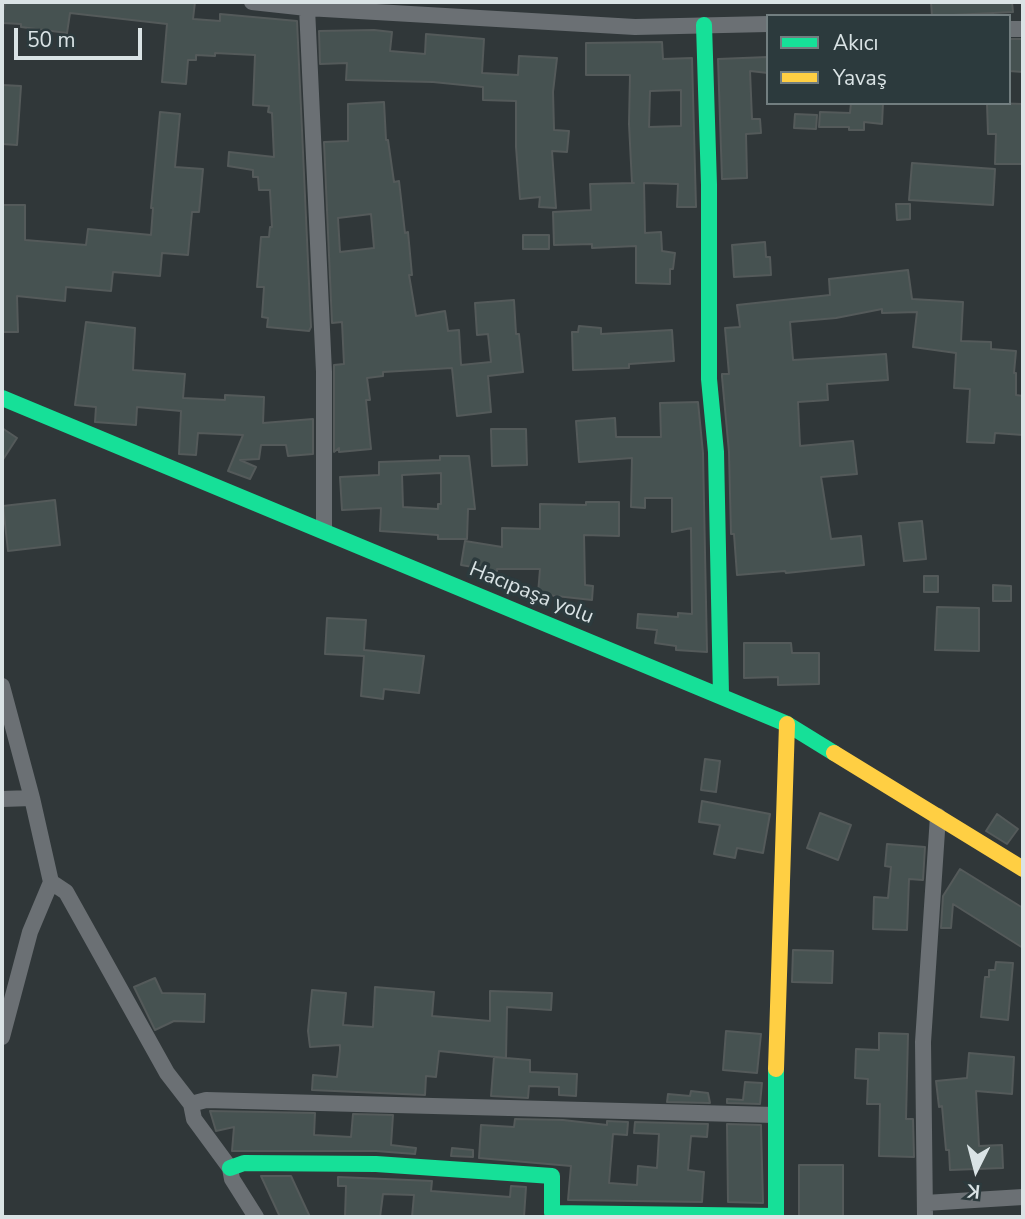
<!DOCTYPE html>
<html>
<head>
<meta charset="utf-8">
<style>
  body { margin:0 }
  #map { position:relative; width:1025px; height:1219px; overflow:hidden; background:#303739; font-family:"Nunito Sans",sans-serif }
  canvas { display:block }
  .frame { position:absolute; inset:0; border:4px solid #dae3e5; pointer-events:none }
  .legend { position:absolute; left:766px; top:14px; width:245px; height:91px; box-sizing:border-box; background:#2c3a3d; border:2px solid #727e80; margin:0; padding:9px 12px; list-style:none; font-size:21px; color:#dae3e5 }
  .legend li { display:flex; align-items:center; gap:14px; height:35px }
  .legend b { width:35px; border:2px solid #727e80 }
  .north { position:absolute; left:941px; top:1135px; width:70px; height:70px; -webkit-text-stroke:5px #2c3a3d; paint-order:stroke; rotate:186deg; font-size:19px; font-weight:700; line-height:28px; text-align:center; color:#dae3e5 }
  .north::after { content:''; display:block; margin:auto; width:24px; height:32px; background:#dae3e5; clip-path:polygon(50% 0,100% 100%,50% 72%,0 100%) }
  .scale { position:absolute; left:14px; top:28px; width:128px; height:32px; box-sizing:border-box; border:4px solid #dae3e5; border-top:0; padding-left:9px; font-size:21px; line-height:24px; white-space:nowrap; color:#dae3e5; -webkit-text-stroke:5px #2c3a3d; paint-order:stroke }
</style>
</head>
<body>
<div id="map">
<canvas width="1025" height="1219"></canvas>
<div class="frame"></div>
<ul class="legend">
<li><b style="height:9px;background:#16e098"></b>Akıcı</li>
<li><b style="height:9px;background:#ffcf43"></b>Yavaş</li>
</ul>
<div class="north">K</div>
<div class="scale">50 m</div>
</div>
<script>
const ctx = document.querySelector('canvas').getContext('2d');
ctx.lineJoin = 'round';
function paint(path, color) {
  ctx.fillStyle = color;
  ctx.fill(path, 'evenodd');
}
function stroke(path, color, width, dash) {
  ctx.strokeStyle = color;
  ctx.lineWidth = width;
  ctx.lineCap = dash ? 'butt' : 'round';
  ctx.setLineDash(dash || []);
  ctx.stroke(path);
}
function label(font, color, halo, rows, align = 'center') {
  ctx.font = font + ' "Nunito Sans",sans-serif';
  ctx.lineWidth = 7;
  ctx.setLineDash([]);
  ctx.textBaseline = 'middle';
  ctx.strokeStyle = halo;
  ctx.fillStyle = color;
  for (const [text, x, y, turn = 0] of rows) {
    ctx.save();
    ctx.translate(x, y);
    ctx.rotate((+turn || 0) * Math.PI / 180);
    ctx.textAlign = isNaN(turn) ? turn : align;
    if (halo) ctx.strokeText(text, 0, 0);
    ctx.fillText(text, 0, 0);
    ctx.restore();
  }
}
const building = new Path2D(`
  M5,2H195L193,19L220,21V14L297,21L311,327L309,331L267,327L268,318L262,317L264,287H257L261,237H269L270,227H272L270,190H259L258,177H253V170L228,166L229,152L274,157L272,113L268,112L269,106L253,105L255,55L215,53V56L196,55V60H188L186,84L162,82L167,24L70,13L67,33L21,27V24L2,23V9H4Z
  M931,2H1012L1013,12L932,16Z
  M374,30L392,32L390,51L425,54L426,34L484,39L482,73L518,75L519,56L557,58L553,92L554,130L569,131L567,152L552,151L556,208L539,207L540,197L520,199L516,147V101L483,100V87L433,82L346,80L347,63L320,64L319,31Z
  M1009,39H1023V72L1009,71Z
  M662,42L663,59L692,58L696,207H677L678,184L644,183L645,233L661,232L662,251L675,253L673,269H670V284L636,283V246L592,248V244L554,245L553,212L591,210L590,184L634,183H632L629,124L630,75H586V43ZM681,90V126L649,127L650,91Z
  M768,57V73L750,71L752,119H760L761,133L746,134L747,178L722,179L718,59Z
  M2,85L21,86L17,145L2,144Z
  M384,102L386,140H388L394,182L399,181L405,233L408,232L412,275H409L416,316L445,311L448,331L459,330L461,365L491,362L488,334L477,335L475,303L514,300L516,334H519L523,372L488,376L491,412L457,416L452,368L383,372V376L367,378L370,400H366L371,449L339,452V448L334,452V365L344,364L342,322L332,323L324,142L348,141V104ZM371,214L374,248L340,252L338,218Z
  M851,103H883L882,124L864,122V130H849V127H819L820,112L850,113Z
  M987,103L1023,104V164H995L996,134H988Z
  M160,112L180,114L175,167L203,169L199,212H192L188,255L162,253L160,276L113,272L111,291L66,287L65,301L17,296L18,332H2V205H25V240L86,245L88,229L151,235L153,208H151Z
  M795,114L817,115L816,129L794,128Z
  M912,163L995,169L993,205L909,200Z
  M896,204H910V219L897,220Z
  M523,235H549V249H523Z
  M765,242L766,257H770L771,275L734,277L732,245Z
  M908,270L912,299L963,302L961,341L991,342V349L1016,351L1014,373H1016V395L1023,396V435L995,433L994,443L967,442L970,389L954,388L956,353L913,347L917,312L882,313V309L836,318L790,322L793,360L886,354L888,380L827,384L828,400L798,402L800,446L853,441L857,474L821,477L831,539L861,536L864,565L786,573L785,571L737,575L734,534H731L729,452L722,377V374H729L725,328L740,327L737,305L830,295L829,279Z
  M86,322L135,328L133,370L185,374L183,398L225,400V395L264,397L263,423L313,419V454L288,456L286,445H261L259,459L240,460L256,467L250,479L228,471L243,435L198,433L196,455L179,454L181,411L137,407L136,425L95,422L96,407L75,405Z
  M579,326L601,328V334L672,330L674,361L629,364V368L573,370L572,332H578Z
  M698,402L703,453L707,652L676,650V646L655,643L657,630L637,628L638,614L678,617V613L692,614L691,528L672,532V498H645V508L631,507L632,458L579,462L576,421L615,418L616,437H661L660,403Z
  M2,428L17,438L2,461Z
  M491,429H526L527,465L492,466Z
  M440,456H469L475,509H468L467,539H438V535L380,531L381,508L342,510L340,477L379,475V462L440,460ZM441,473V504H438V509L403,507L402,475Z
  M55,500L60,545L8,551L3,506Z
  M586,502H619V536L584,535L585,585L593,586L592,600L538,594L540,569H497V571L461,565L465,541L502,547V528L540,529V504L586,505Z
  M922,521L926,559L904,561L899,523Z
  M924,576H938V592H924Z
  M993,585L1011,586V601H993Z
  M937,607L979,608V651L935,650Z
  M327,618L366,620L364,650L424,656L419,693L384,689L383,699L361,696L364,656L325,654Z
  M744,643H791L792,653H819V684L778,685V677L744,678Z
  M705,759L720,761L716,792L701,790Z
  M702,801L770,814L763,853L737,848L735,858L714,854L720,825L699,822Z
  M820,813L851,825L838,860L807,848Z
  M997,814L1018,829L1007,844L986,831Z
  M887,844L925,847L923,880L909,879L907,930L873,929L874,897L888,898L891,867L885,866Z
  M960,869L1023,908V948L953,904L951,928H941L943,896Z
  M793,950L833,951L832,983L792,982Z
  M996,962L1013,963L1008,1020L981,1017L985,977H989V970H995Z
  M155,978L162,993L205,994L204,1022L174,1021L155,1030L134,987Z
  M375,987L434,992L432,1016L490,1021V991L552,993L551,1010L507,1007L506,1058L439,1051L436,1077L426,1076L425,1095L312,1090L313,1075L337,1077L340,1050V1045L310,1047L308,1031L312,990L346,993L343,1025L373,1027Z
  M726,1031L761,1034L757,1073L723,1070Z
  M879,1033L908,1034L906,1119H913L914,1157L879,1156L880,1104H867L868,1079L855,1078L856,1049L879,1050Z
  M969,1053L1014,1057L1012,1094L976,1091L979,1146L1002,1145L1003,1168L950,1170L949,1150H946L942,1106L939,1107L936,1081L967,1078Z
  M494,1057L530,1060V1072L577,1074L576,1096L559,1095V1087L529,1086L528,1098L491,1096Z
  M745,1082L762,1083L760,1104L727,1103V1099L743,1100Z
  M691,1091L708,1093L710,1103L667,1102L668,1094L690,1096Z
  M210,1111L315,1113L314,1135L351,1137L353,1114L393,1115L391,1145L416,1148L415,1154L376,1151H232L234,1127L216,1131Z
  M515,1119L563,1120L607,1125V1121L628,1122L627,1135L613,1134L609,1183L637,1185L638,1166L657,1168L659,1134L634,1133L635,1122L708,1124L707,1137L691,1136L688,1170L704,1172L702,1202L568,1200L571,1166L479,1158L481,1125L514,1127Z
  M727,1124L761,1125L763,1203L728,1202Z
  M452,1148L473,1150V1157L451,1156Z
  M799,1165H843V1217H799Z
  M261,1176H291L310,1217H280Z
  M338,1177L432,1181L431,1191L510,1197L511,1186L526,1187L524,1217H412L414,1195L383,1194L380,1217H345L346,1186H338Z`);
paint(building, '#465251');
stroke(building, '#545a5a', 2);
stroke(new Path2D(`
  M252,2L307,8L635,27L768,24
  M307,8L324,372V531
  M1009,29H1023
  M2,686L32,798L51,882L30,932L2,1037
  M2,799L32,798
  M51,882L66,892L167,1073L191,1104L194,1119L230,1168L232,1179L256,1217
  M191,1104L206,1100L774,1115
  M925,1203L1023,1197
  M925,1217L923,1042L938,816`), '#6b7074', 16);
stroke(new Path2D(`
  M704,25L709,185V379L716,452L721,695
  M2,398L787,724L834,753
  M230,1168L244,1163L376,1164L552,1176V1213L776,1216V1069`), '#16e098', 16);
stroke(new Path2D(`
  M834,753L1023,869
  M776,1069L787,724`), '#ffcf43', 16);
label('21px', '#dae3e5', '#2c3a3d', [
  ["Hacıpaşa yolu",531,594,22]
]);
</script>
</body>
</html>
